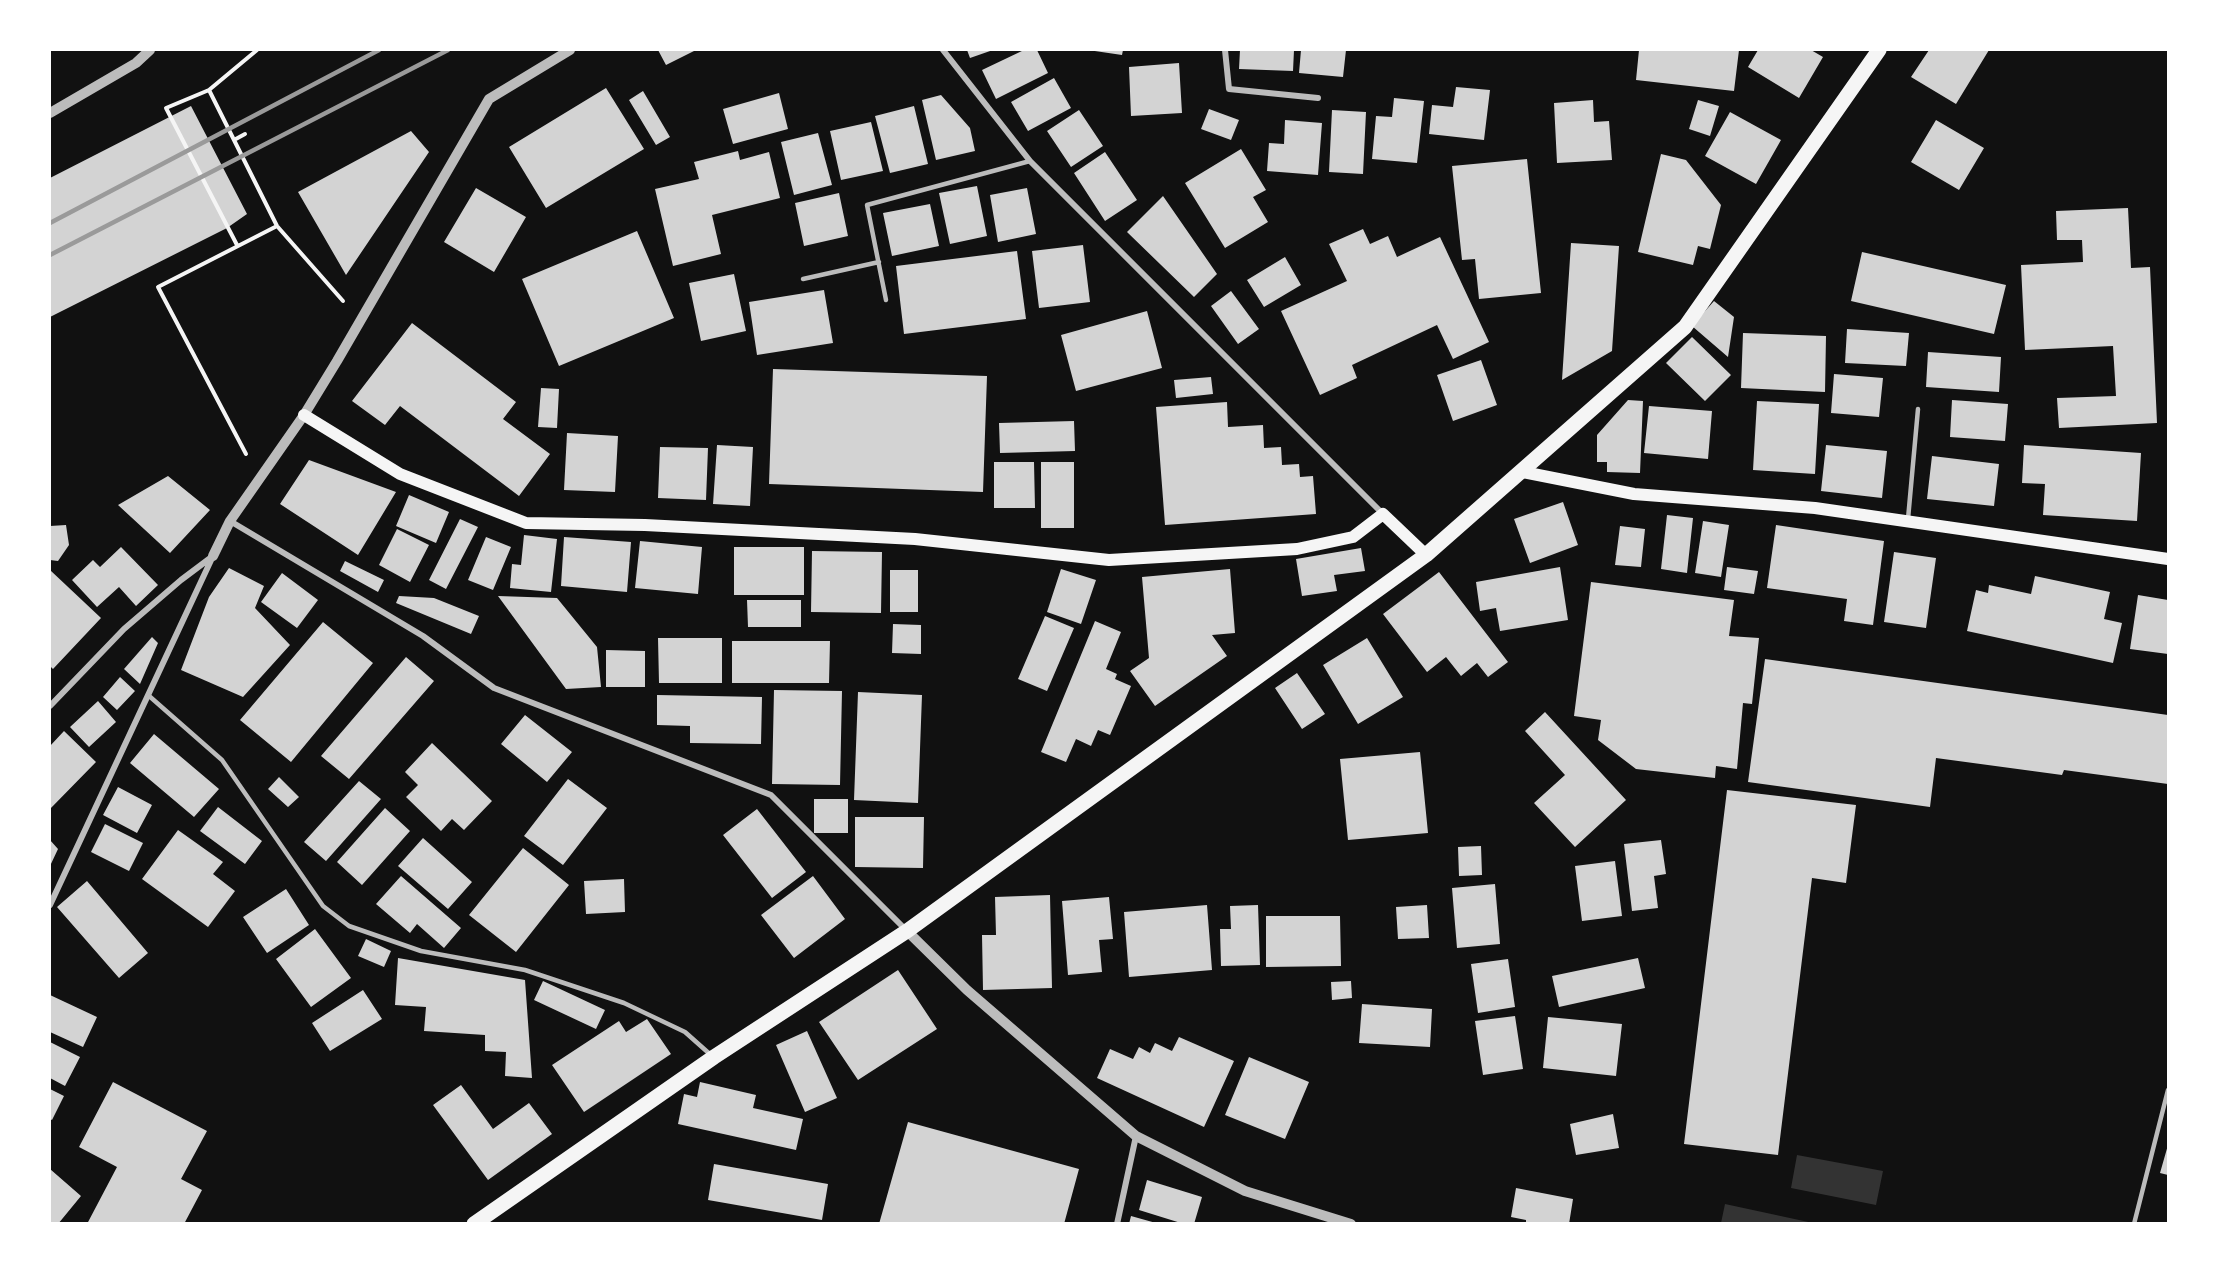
<!DOCTYPE html>
<html>
<head>
<meta charset="utf-8">
<style>
  body { margin:0 }
  #map { position:relative; width:2218px; height:1273px; overflow:hidden; background:#111; font-family:"Public Sans",sans-serif }
  canvas { display:block }
  .frame { position:absolute; inset:0; border:51px solid #fff; pointer-events:none }
</style>
</head>
<body>
<div id="map">
<canvas width="2218" height="1273"></canvas>
<div class="frame"></div>
</div>
<script>
const ctx = document.querySelector('canvas').getContext('2d');
ctx.lineJoin = 'round';
function paint(path, color) {
  ctx.fillStyle = color;
  ctx.fill(path, 'evenodd');
}
function stroke(path, color, width, dash) {
  ctx.strokeStyle = color;
  ctx.lineWidth = width;
  ctx.lineCap = dash ? 'butt' : 'round';
  ctx.setLineDash(dash || []);
  ctx.stroke(path);
}
paint(new Path2D(`
  M1797,1155L1883,1171L1876,1205L1791,1188Z
  M1725,1204L1813,1223H1721Z`), '#333');
paint(new Path2D(`
  M658,50H696L666,65Z
  M967,50H993L970,58Z
  M1024,50H1037L1048,73L996,99L982,70Z
  M1088,50H1123L1122,55Z
  M1240,50H1294L1293,71L1239,69Z
  M1301,50H1346L1343,77L1299,73Z
  M1639,50H1739L1734,91L1636,80Z
  M1758,50H1811L1823,57L1799,98L1748,67Z
  M1929,50H1989L1956,104L1911,77Z
  M1179,63L1182,113L1131,116L1129,67Z
  M1054,78L1071,108L1028,131L1011,102Z
  M1456,87L1490,90L1484,140L1429,134L1432,105L1453,107Z
  M606,88L644,149L546,208L509,147Z
  M643,91L670,137L656,145L629,100Z
  M779,93L788,129L733,144L723,109Z
  M941,95L970,128L975,151L936,160L922,100Z
  M1394,98L1424,101L1417,163L1372,159L1376,116L1392,117Z
  M1593,100L1594,122L1609,121L1612,160L1557,163L1554,103Z
  M1698,100L1719,106L1710,136L1689,129Z
  M191,106L247,214L227,228L50,317V178Z
  M914,106L928,164L890,173L875,116Z
  M1209,109L1239,120L1231,140L1201,129Z
  M1079,110L1103,146L1071,167L1047,131Z
  M1332,110L1366,112L1363,174L1329,172Z
  M1730,112L1781,140L1756,184L1705,156Z
  M1285,120L1322,123L1318,175L1267,171L1269,143L1284,144Z
  M1936,120L1984,148L1959,190L1911,162Z
  M871,122L883,171L841,180L830,131Z
  M411,131L429,152L346,275L298,192Z
  M818,133L832,185L794,195L781,142Z
  M1241,149L1266,190L1253,197L1268,222L1225,248L1185,183Z
  M738,151L740,160L769,152L780,198L712,215L721,254L673,266L655,189L699,179L694,162Z
  M1105,152L1137,200L1105,221L1074,173Z
  M1661,154L1686,160L1721,205L1710,249L1698,246L1693,265L1638,252Z
  M1527,159L1541,293L1479,299L1475,259L1462,260L1452,166Z
  M977,186L987,236L950,244L939,193Z
  M476,188L526,217L494,272L444,242Z
  M1027,188L1036,234L998,242L990,195Z
  M839,193L848,236L804,246L795,203Z
  M1163,196L1217,274L1194,297L1127,232Z
  M930,204L939,246L892,256L883,213Z
  M2128,208L2131,268L2150,267L2157,423L2059,428L2057,398L2116,396L2113,346L2025,350L2021,265L2083,262L2082,240H2057L2056,211Z
  M1363,229L1370,244L1388,236L1397,257L1440,237L1489,342L1453,359L1437,325L1352,365L1357,378L1320,395L1281,311L1347,281L1329,244Z
  M637,231L674,318L559,366L522,279Z
  M1571,243L1619,246L1612,351L1562,380Z
  M1083,245L1090,302L1039,308L1032,251Z
  M1017,251L1026,319L904,334L896,266Z
  M1862,252L2006,285L1994,334L1851,301Z
  M1285,257L1301,285L1264,307L1247,280Z
  M734,274L746,331L701,341L689,283Z
  M824,290L833,343L757,355L749,302Z
  M1231,291L1259,329L1238,344L1211,306Z
  M1714,301L1734,317L1728,357L1692,326Z
  M1147,311L1162,368L1076,391L1061,335Z
  M412,323L516,402L503,419L550,454L519,496L400,406L385,425L352,401Z
  M1847,329L1909,333L1906,366L1845,363Z
  M1743,333L1826,336L1825,392L1741,388Z
  M1692,337L1731,375L1705,401L1666,363Z
  M1928,352L2001,357L1999,392L1926,387Z
  M1481,360L1497,405L1453,421L1437,375Z
  M773,369L987,376L983,492L769,484Z
  M1834,374L1883,378L1879,417L1831,413Z
  M1211,377L1213,394L1176,398L1174,380Z
  M541,388L559,389L557,428L538,427Z
  M1628,400L1643,401L1640,473L1607,472V462H1597V435Z
  M1952,400L2008,404L2005,441L1950,437Z
  M1757,401L1819,404L1815,474L1753,470Z
  M1227,402L1228,427L1263,425L1264,448L1281,447L1282,465L1299,464L1300,477L1313,476L1316,514L1165,525L1156,407Z
  M1649,406L1712,411L1708,459L1644,453Z
  M1074,421L1075,451L1000,453L999,423Z
  M567,433L618,436L615,492L564,490Z
  M717,445L753,447L750,506L713,504Z
  M1826,445L1887,451L1882,498L1821,491Z
  M2024,445L2141,453L2137,521L2043,515L2045,484L2022,483Z
  M660,447L708,448L706,500L658,498Z
  M1932,456L1999,464L1994,506L1927,499Z
  M309,460L396,492L358,555L280,504Z
  M994,462H1034L1035,508H994Z
  M1041,462H1074V528H1041Z
  M168,476L210,510L170,553L118,505Z
  M409,495L449,512L436,543L396,526Z
  M1563,502L1578,545L1530,563L1514,519Z
  M1667,515L1693,518L1687,573L1661,569Z
  M460,519L478,527L446,589L429,580Z
  M1703,521L1729,525L1721,577L1695,573Z
  M66,525L69,545L58,561L50,560V526Z
  M1776,525L1884,541L1873,625L1844,621L1847,599L1767,588Z
  M1620,526L1645,529L1641,567L1615,565Z
  M397,529L429,545L410,582L379,565Z
  M524,535L557,539L551,592L510,588L512,564L521,565Z
  M486,537L511,547L493,590L468,580Z
  M564,537L631,542L627,592L561,586Z
  M640,541L702,547L698,594L635,588Z
  M121,547L158,585L136,606L119,587L97,607L72,580L93,560L100,567Z
  M734,547H804V595H734Z
  M1361,548L1365,571L1334,575L1337,591L1302,596L1296,559Z
  M812,551L882,552L881,613L811,612Z
  M1894,552L1936,558L1926,628L1884,622Z
  M345,561L384,580L378,592L340,571Z
  M1560,567L1568,620L1500,631L1496,608L1480,611L1476,582Z
  M1727,567L1758,571L1754,594L1724,590Z
  M229,568L264,586L255,608L290,645L243,697L181,670L209,597Z
  M1061,569L1096,580L1081,624L1047,612Z
  M1230,569L1235,633L1212,635L1227,656L1155,706L1130,671L1149,658L1142,577Z
  M50,570L101,618L53,669L50,666Z
  M890,570H918V612H890Z
  M1439,572L1508,662L1488,677L1477,663L1461,676L1446,657L1427,672L1383,614Z
  M282,573L318,600L297,628L261,602Z
  M2035,576L2110,592L2104,619L2122,623L2113,663L1967,631L1976,590L1988,593L1989,585L2031,594Z
  M1591,582L1734,600L1729,636L1759,638L1752,704L1743,703L1737,769L1716,766L1715,778L1636,769L1598,740L1601,720L1574,716Z
  M2138,595L2168,600V654L2130,649Z
  M399,596L434,598L479,616L471,634L396,603Z
  M498,596L557,598L597,647L601,687L566,689Z
  M747,600H801V627H748Z
  M1045,616L1074,628L1047,691L1018,679Z
  M1095,621L1121,632L1106,669L1117,674L1115,679L1131,686L1110,735L1098,730L1091,746L1076,739L1066,762L1041,752Z
  M323,622L373,663L291,762L240,720Z
  M893,624L921,625V654L892,653Z
  M152,637L158,643L140,684L124,669Z
  M658,638H722V683H659Z
  M1367,638L1403,697L1358,724L1323,665Z
  M732,641H830L829,683H732Z
  M606,650L645,651V687H606Z
  M406,657L434,681L349,779L321,756Z
  M1765,659L2168,715V784L2064,770L2062,775L1936,758L1930,807L1748,782Z
  M1297,673L1325,714L1302,729L1275,688Z
  M120,677L135,691L117,710L103,697Z
  M774,690L842,691L840,785L772,784Z
  M858,692L922,695L918,803L854,800Z
  M657,695L762,697L761,744L690,743V726L657,725Z
  M98,701L116,722L89,747L70,727Z
  M1545,712L1626,800L1575,847L1534,803L1565,775L1525,731Z
  M525,715L572,752L547,782L501,744Z
  M64,731L96,762L50,809V746Z
  M154,734L219,789L194,817L130,763Z
  M432,743L492,801L464,830L452,819L441,831L406,797L418,785L405,772Z
  M1420,752L1428,833L1348,840L1340,759Z
  M279,777L299,797L288,807L268,789Z
  M568,779L607,808L563,865L524,836Z
  M359,781L381,799L326,861L304,842Z
  M118,787L152,805L137,833L103,815Z
  M1727,790L1856,805L1846,883L1812,878L1778,1155L1684,1144Z
  M814,799H848V833H814Z
  M218,807L262,841L245,864L200,831Z
  M385,808L410,831L362,885L337,862Z
  M757,809L806,872L772,898L723,835Z
  M855,817H924L923,868L855,867Z
  M105,824L143,843L129,871L91,852Z
  M178,830L223,862L213,874L235,891L208,927L142,879Z
  M423,838L472,882L448,909L398,866Z
  M50,840L58,849L50,866Z
  M1661,840L1666,874L1654,876L1658,908L1632,911L1624,844Z
  M1481,846L1482,875L1459,876L1458,847Z
  M523,848L569,885L516,952L469,915Z
  M1615,861L1622,916L1582,921L1575,866Z
  M401,876L461,928L444,948L417,924L410,933L376,904Z
  M813,876L845,919L794,958L761,915Z
  M624,879L625,912L586,914L584,881Z
  M87,881L148,953L119,978L57,907Z
  M1495,884L1500,944L1457,948L1452,888Z
  M286,889L309,925L267,953L243,917Z
  M1050,895L1052,988L983,990L982,935H996L995,897Z
  M1109,897L1113,939L1099,940L1102,972L1068,975L1062,901Z
  M1207,905L1212,970L1129,977L1124,912Z
  M1258,905L1260,965L1221,966L1220,929H1231L1230,906Z
  M1427,905L1429,938L1398,939L1396,907Z
  M1266,916H1340L1341,966L1266,967Z
  M315,929L351,978L311,1007L276,959Z
  M366,939L391,951L384,967L358,956Z
  M398,958L525,980L532,1078L505,1076L506,1052L485,1051V1035L424,1031L426,1007L395,1005Z
  M1638,958L1645,988L1559,1007L1552,976Z
  M1508,959L1515,1007L1478,1013L1471,964Z
  M898,970L937,1029L858,1080L819,1022Z
  M543,981L605,1010L596,1029L534,1000Z
  M1351,981L1352,998L1332,1000L1331,982Z
  M363,990L382,1019L330,1051L312,1023Z
  M50,995L97,1017L83,1047L50,1032Z
  M1362,1004L1432,1009L1430,1047L1359,1043Z
  M1515,1016L1523,1069L1483,1075L1475,1021Z
  M1548,1017L1622,1024L1616,1076L1543,1068Z
  M647,1019L671,1054L584,1112L552,1065L619,1021L626,1032Z
  M807,1031L837,1098L805,1112L776,1045Z
  M1179,1037L1234,1061L1204,1127L1097,1078L1110,1049L1133,1059L1139,1047L1150,1053L1155,1043L1172,1051Z
  M50,1042L80,1057L65,1086L50,1078Z
  M1249,1057L1309,1082L1285,1139L1225,1115Z
  M113,1082L207,1131L181,1179L202,1190L184,1224H87L117,1167L79,1147Z
  M700,1082L756,1095L753,1108L803,1119L796,1150L678,1124L684,1094L697,1097Z
  M461,1085L493,1129L529,1103L552,1134L488,1180L433,1105Z
  M50,1089L64,1096L52,1120L50,1119Z
  M1613,1114L1619,1148L1576,1155L1570,1124Z
  M908,1122L1079,1169L1064,1224H879Z
  M2168,1145V1175L2160,1173Z
  M714,1164L828,1184L822,1220L708,1200Z
  M50,1169L81,1196L58,1224H50Z
  M1147,1180L1202,1197L1194,1224H1184L1139,1210Z
  M1516,1188L1573,1199L1569,1224H1526V1220L1511,1217Z
  M1131,1216L1156,1223V1224H1129Z`), '#d3d3d3');
stroke(new Path2D(`
  M257,50L209,90L277,226L343,301
  M209,90L166,108L237,245
  M234,140L245,134
  M246,454L158,287L277,226`), '#f5f5f5', 4);
stroke(new Path2D(`
  M803,279L879,262
  M886,300L867,205L1030,161
  M1908,519L1918,409
  M148,695L222,760L323,906L349,926L421,951L525,970L624,1003L685,1032L712,1056
  M2134,1224L2168,1090`), '#bcbcbc', 4.5);
stroke(new Path2D(`
  M943,50L1030,161L1383,514
  M1225,50L1229,89L1318,98
  M230,521L423,636L494,688L771,795L906,930
  M50,706L124,629L181,580L213,556
  M50,905L213,556
  M1117,1224L1136,1136`), '#bcbcbc', 6);
stroke(new Path2D(`
  M50,113L136,63L150,50
  M213,556L230,521L304,415L337,361L489,99L570,50
  M907,931L967,990L1136,1136L1245,1191L1351,1224`), '#bcbcbc', 10);
stroke(new Path2D(`
  M304,415L400,474L526,523L645,525L915,539L1109,560L1297,549L1353,537L1383,514L1426,555
  M1523,472L1634,494L1815,508L2168,559`), '#f5f5f5', 12);
stroke(new Path2D(`
  M474,1224L714,1057L907,931L1426,555L1685,327L1879,50`), '#f5f5f5', 15);
stroke(new Path2D(`
  M50,223L379,50
  M50,255L448,50`), '#9a9a9a', 4.5);
</script>
</body>
</html>
